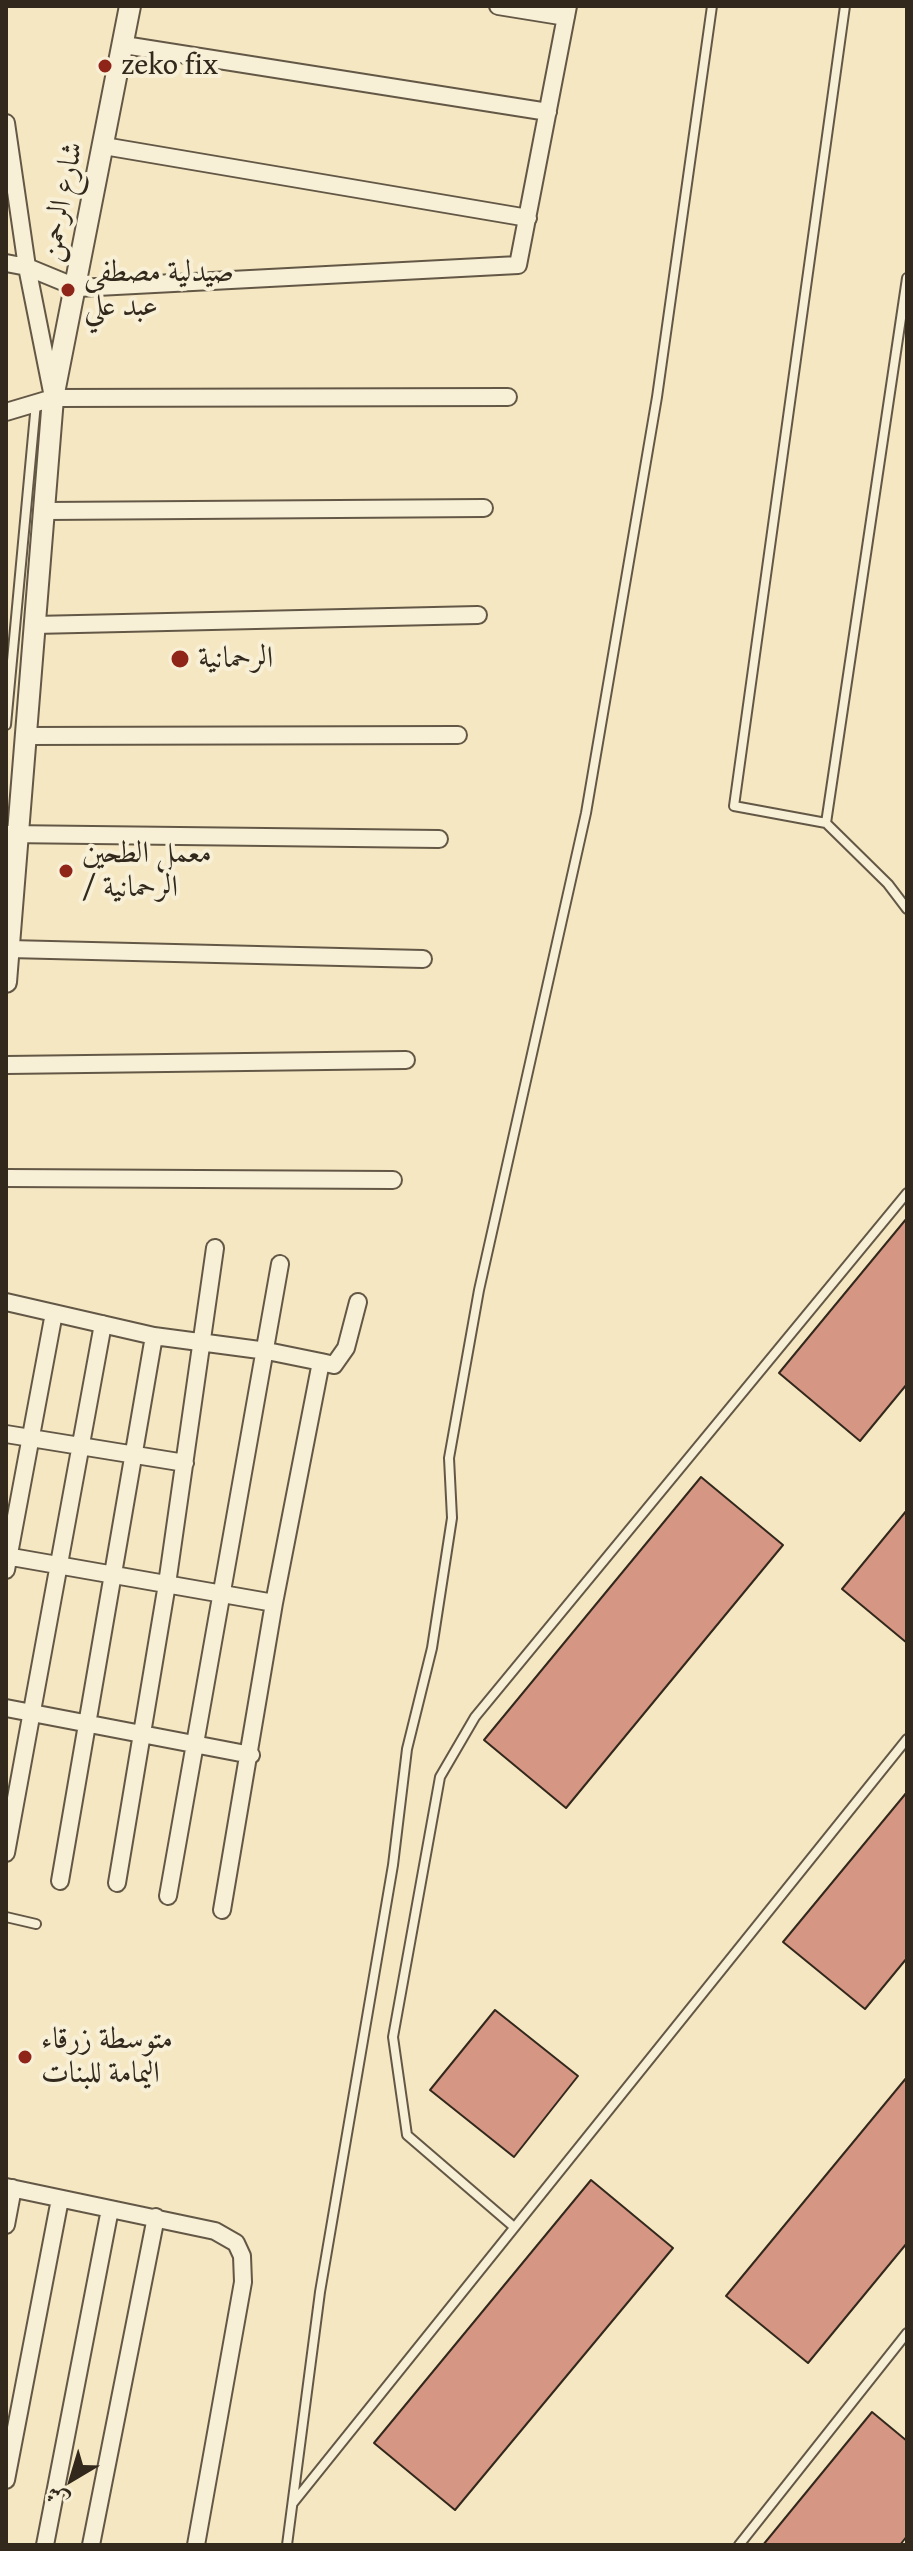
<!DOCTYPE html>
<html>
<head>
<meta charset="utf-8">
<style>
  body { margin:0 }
  #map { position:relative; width:913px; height:2551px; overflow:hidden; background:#f5e7c2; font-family:"Gentium Book Plus",Amiri,serif }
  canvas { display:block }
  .frame { position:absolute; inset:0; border:8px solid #32281c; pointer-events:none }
  .north { position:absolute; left:32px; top:2439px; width:80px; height:80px; -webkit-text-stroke:6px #f8efd7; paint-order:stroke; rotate:218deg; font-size:22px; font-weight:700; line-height:32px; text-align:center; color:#32281c }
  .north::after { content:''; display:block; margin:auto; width:28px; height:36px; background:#32281c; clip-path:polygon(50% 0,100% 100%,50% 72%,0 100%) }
</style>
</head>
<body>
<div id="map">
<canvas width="913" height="2551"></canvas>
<div class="frame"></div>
<div class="north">ش</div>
</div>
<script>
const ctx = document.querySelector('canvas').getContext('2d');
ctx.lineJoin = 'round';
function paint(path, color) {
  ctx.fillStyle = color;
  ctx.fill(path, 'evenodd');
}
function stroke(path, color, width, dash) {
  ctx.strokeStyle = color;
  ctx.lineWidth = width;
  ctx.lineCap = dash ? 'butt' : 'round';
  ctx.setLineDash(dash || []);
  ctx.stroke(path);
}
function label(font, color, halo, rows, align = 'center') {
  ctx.font = font + ' "Gentium Book Plus",Amiri,serif';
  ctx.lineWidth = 8;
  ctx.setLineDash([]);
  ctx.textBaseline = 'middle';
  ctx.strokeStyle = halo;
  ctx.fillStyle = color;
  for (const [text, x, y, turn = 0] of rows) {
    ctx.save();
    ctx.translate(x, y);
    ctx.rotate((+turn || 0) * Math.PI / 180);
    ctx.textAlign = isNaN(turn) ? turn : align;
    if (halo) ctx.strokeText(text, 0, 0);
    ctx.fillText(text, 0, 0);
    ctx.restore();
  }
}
const building = new Path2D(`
  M907,1218V1384L860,1441L779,1373Z
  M701,1477L783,1545L566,1808L484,1740Z
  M907,1510V1643L842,1589Z
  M907,1792V1958L865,2009L783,1942Z
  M495,2010L578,2076L514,2157L430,2090Z
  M907,2077V2243L808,2363L726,2296Z
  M591,2180L673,2248L455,2510L374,2443Z
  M872,2412L907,2441V2536L900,2545H763Z`);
paint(building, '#d69684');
stroke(building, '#32281c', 2);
const service = new Path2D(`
  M907,278L826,823L888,884L907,909
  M6,725L36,403
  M826,823L734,806L845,6
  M6,1917L36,1924
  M514,2227L407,2135L393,2037L440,1777L475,1717L907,1193
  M293,2503L907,1739
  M287,2545L320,2292L393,1865L407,1749L432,1648L452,1518L449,1458L479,1290L586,813L657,397L712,6
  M739,2545L907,2333`);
const minor = new Path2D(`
  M498,6L566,17
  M124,45L548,112
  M6,123L27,267L52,392
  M104,146L528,218
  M6,263L27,267L78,288L518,265L568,6
  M6,412L53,398L508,397
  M46,511L484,508
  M34,625L478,615
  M24,736L458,735
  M6,834L439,839
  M9,949L423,959
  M6,1065L406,1060
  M6,1178L393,1180
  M6,1302L154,1336L267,1351L321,1362L274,1603L222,1910
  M321,1362L334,1365L346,1348L358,1302
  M6,1434L185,1463
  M6,1556L274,1603
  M6,1570L54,1313
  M6,1708L251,1755
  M6,1853L103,1324
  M60,1881L154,1336
  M117,1883L167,1584L215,1248
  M168,1896L280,1264
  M6,2187L215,2231L236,2243L242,2256L243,2282L196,2545
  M6,2225L13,2188
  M6,2480L60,2199
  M45,2545L110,2209
  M91,2545L156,2217`);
const tertiary = new Path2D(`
  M6,982L53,398L130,6`);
stroke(service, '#635846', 12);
stroke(minor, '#635846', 20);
stroke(tertiary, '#635846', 24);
stroke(service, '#f8efd7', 8);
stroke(minor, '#f8efd7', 16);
stroke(tertiary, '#f8efd7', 20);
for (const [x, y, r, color] of [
  [105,66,8,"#8f2418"],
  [68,290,8,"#8f2418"],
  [180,659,10,"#8f2418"],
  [66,871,8,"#8f2418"],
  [25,2057,8,"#8f2418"]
]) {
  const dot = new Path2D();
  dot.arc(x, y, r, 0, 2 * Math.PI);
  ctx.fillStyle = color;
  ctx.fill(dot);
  stroke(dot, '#f8efd7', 3);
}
label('30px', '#32281c', '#f8efd7', [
  ["zeko fix",121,66],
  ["صيدلية مصطفى",84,273],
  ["عبد علي",84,307],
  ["الرحمانية",198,659],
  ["معمل الطحين",82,854],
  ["/ الرحمانية",82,888],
  ["متوسطة زرقاء",41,2040],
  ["اليمامة للبنات",41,2074]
], 'left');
label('30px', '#32281c', '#f8efd7', [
  ["شارع الرحمن",63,202,-79]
]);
</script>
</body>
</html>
